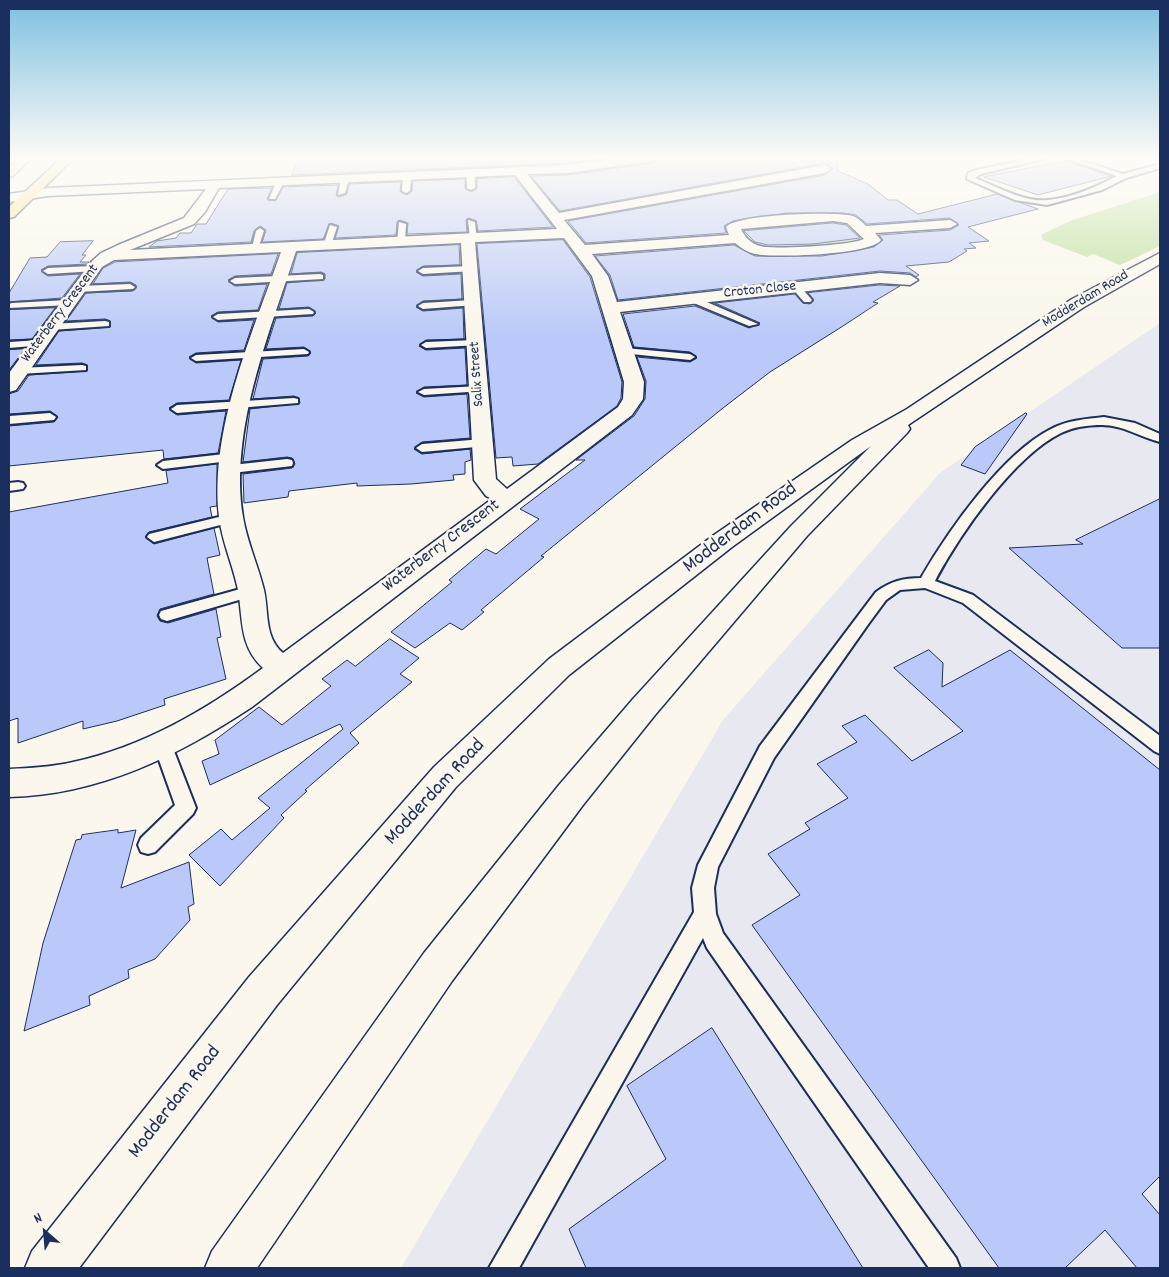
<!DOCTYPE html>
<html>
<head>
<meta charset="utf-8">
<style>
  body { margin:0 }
  #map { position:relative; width:1169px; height:1277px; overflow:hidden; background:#fbf7ec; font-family:Dekko,sans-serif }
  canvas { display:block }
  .frame { position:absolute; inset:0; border:10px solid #1b2f5e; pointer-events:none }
  .north { position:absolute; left:20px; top:1207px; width:50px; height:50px; -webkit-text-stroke:4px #fbf7ec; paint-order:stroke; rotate:333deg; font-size:14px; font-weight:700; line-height:20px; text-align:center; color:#1b2f5e }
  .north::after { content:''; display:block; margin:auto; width:18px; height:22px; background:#1b2f5e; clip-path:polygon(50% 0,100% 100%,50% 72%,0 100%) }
</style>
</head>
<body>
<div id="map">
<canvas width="1169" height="1277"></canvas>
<div class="frame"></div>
<div class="north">N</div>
</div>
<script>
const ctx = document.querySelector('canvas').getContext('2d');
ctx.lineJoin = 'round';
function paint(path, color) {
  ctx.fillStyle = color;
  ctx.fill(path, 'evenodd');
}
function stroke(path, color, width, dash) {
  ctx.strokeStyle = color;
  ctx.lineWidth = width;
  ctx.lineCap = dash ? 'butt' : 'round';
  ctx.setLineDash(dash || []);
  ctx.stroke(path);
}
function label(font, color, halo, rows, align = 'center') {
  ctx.font = font + ' Dekko,sans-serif';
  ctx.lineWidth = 5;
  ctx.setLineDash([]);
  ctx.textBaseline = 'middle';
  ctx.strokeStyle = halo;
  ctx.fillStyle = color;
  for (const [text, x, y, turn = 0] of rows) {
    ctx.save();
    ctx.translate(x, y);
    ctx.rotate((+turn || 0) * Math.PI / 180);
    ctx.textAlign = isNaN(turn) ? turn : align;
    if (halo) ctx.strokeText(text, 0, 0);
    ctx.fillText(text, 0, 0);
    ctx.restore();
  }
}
paint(new Path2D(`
  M1160,323V1268H401L723,720L940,473Z`), '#e8e9f0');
paint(new Path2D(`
  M1160,192V246L1120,265L1093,254L1087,257L1043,240L1041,235L1070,221Z
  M844,220L867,238L862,243L767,250L753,246L738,229Z`), '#bade98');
const building = new Path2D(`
  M299,157H613L568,163L292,175Z
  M661,157H837L838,171L868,184L888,200H897L918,214L997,194L1038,209L968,227L989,241L969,243L976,248L964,249L967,251L949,262L906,266L919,275L916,277L910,273L880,271L618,300L610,275L595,256L734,245L755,256H822L874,247L883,240L879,235L950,230L959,225L950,218L867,224L856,215L843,213H787L733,221L724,226L726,233L586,243L568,221L825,175L833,168L825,163L560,211L531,176L568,175L653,163Z
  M1066,161L1112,176L1038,195L984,177Z
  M514,177L553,227L478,231L476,221L469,218L466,220L467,232L407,234L408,223L400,220L397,222L396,235L335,238L339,226L331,223L323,239L262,242L266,230L260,226L254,231L251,242L149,247L157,241L176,238L180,233H191L197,224H206L228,189L272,188L267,199L275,201L283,187L338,185L336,195L339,197L347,194L349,184L401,182L400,191L407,195L412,191L413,181L465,179V188L472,192L477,188V179Z
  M833,223L846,225L860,238L813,244L768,245L755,242L744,231Z
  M563,240L590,277L622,382L621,398L617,406L538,464L513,466L512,457L496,458L477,244Z
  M93,241L82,255H86L80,262H89L87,264L48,266L41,270L48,276L80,274L62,298L9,302V293L30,258L47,257L60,242Z
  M459,245L460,265L423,266L416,272L423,276L461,274L462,299L423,301L416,307L423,311L463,308L464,339L426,340L419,346L426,350L465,348L467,385L424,387L416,393L424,397L467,394L470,438L422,442L414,449L422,454L470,449L471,460L465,462V474L453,475L454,480L411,484L357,486V483L289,491L288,497L244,503L243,474L292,468L295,464L292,458L287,457L243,462L250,409L300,403L299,398L294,396L253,399L263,359L308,356L311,353L304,347L266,349L276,318L313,316L316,313L309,307L279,309L287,283L325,279V274L321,272L291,274L297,253Z
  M278,254L271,274L235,276L228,280L235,286L267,284L258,310L218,312L211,316L218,322L254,320L244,350L196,353L189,357L196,363L241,360L229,400L177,403L169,408L177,415L226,411L218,453L164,459L163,450L9,466V426L54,422L58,417L50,411L9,414V394L18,391L29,375L87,371V365L82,363L36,365L59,331L110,327V321L105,319L66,321L86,293L133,291L136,288V285L130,282L93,284L103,268L115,262Z
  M880,285L900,286L873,302L878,303L843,326L770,372L723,408L541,556L544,557L481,610L484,612L462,630L450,623L415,648L391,632L452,582L449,580L486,549L496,554L539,519L520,509L585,460H576L634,416L645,399L646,381L637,357L690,362L697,358L690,352L634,347L623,314L695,306L749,328L760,323L715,303L795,294L803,303L810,304L814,300L808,293Z
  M55,308L32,339L9,340V310Z
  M25,349L9,370V350Z
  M1026,413L1027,414L985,474L961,465L975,447Z
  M217,464V506L210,507L212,517L149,532L145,537L154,544L214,528L220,555L207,558L214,594L160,609L157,616L160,621L168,623L216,609L221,637L217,638L226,679L164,699L165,705L117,721L83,729V721L18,743V718L9,721V512L168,483L166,471Z
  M1160,499V648H1122L1009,548L1083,544L1076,540Z
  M390,639L419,658L400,674L412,682L350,733L359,743L305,790L307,791L281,815L284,818L220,886L189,855L221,829L232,840L270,808L258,798L343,729L340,724L210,785L202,761L219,754L215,740L259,707L282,725L331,686L322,679L347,660L355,666Z
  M929,650L943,663L942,687L1010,650L1160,770V1176L1142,1194L1160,1215V1268H1137L1105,1230L1065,1268H999L752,925L800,895L768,854L810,829L805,823L848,798L817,764L857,742L842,726L865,715L912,761L963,731L894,668Z
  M118,830V833L136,830L121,888L189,862L194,904L188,907L190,920L155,959L128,970L129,978L89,996L90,1005L24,1031L43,943L76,840L81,839L82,835Z
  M712,1028L863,1268H586L569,1229L666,1159L627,1086Z`);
paint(building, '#bac9f9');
stroke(building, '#1b2f5e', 1);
const service = new Path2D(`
  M1039,157H1052L981,174L975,178C995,186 1026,203 1048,200C1071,198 1096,187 1117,176L1061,157H1071L1123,174L1160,164V168L1126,178L1102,190L1047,205L1015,200L967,179L968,173L976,170Z
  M471,172L475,174V188L471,190L467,188V174Z
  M407,174L411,176L410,191L406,193L402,191L403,176Z
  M345,177L349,179L345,193L338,195L341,179Z
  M277,180L284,182L275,199H269Z
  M468,220L475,222L477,241L470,239Z
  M399,222L406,224L405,242L401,245L397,242Z
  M330,225L337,227L331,246L327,249L323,246Z
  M260,228L264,231L258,249L251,251L256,231Z
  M93,266L96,267V271L48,274L43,271L48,268Z
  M470,266L475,269L473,271L423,274L418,271L423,268Z
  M320,274L323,275V279L235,284L230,281L235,278Z
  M130,284L135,287L133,289L78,292L73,289L78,286Z
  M793,285H799L812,300L810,302H804L791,287Z
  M689,297H695L758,324L749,326L689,301Z
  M68,300L71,301V305L9,308V304L12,303Z
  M472,300L477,303L475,305L423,309L418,306L423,303Z
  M309,309L314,312L313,314L218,320L213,317L218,314Z
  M105,321L109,322V326L51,330L46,327L51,324Z
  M40,340L44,341V345L9,348V342Z
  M475,340L480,343L479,345L426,348L421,345L426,342Z
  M625,348L690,354L695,357L690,360L621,353L620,351Z
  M304,349L309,352L308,354L196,361L191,358L196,355Z
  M82,365L86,366V370L19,374L13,371L19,368Z
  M479,386L483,387V391L424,395L418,392L424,389Z
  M294,398L298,399V403L177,413L171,409L177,405Z
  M50,413L56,417L54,420L9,424V416Z
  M1104,417L1135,423L1160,434V442C1140,437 1123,425 1102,425C1088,425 1073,427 1061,433C1013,457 960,534 935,581L973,595L1160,736V754L1154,751L963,603L925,588L900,590L886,600L869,623L774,758L718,867L714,888L716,914L723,933L956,1258L960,1268H929L707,948L703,938L519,1268H489L694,912L692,888L698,865L760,746L876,592C891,581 903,578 921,578C949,530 1002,454 1051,429C1068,420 1086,419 1104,417Z
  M483,439L487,440L489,443L487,446L422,452L416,448L422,444Z
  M233,453L238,454L239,457L238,460L163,469L157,465L163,461Z
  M287,459L292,460L293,463L292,466L232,473L226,469L232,465Z
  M18,482L23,483L25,486L23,489L9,491V483Z
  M231,514L238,518L236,521L154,542L147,537L149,534Z
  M251,586L256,587L259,591L256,595L167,621L161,619L159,615L161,611Z
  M163,738L169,741L172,746L196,808L193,814L155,852L148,854L141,852L138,845L141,838L175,805L154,746L157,741Z`);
const minor = new Path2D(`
  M627,157H659L653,161L568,173L527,174L559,213L825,165L831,169L825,173L564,220L585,245L729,235L726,227C736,214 836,211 853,216C858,218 862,222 866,226L950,220L957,224L950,228L875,233L881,240C871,255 775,258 755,254C747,252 741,248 735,243L592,254L608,276L617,302L880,273L910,275L918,280L910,285L880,283L620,312L644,382L643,399L632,415L252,707C178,756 99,795 9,797V769C30,768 52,767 73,762C143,747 206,710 263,668C239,646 243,619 238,590C233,565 222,542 219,517C209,429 253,332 281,252L114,260L102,267L16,390L9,392V373L92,261L101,253L118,245L184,218L206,189L48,196L9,202V194L48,188L568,165ZM515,175L557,229L130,250L194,224L205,212L219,188ZM833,221L847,223L864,239C852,245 774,250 760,246C751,244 744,236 741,229ZM564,238L592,276L624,382L623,399L618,407L507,489L496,479L475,242ZM461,243L474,480L486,496L492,499L283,653C264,637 269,612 264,590C258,565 247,542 243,517C229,430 270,332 296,251Z`);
const tertiary = new Path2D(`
  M1160,253V264L1084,307L908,425L910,429L907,433L807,536L655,715L583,805L452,981L257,1268H205L212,1251L424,953L559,785L633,699L791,526L871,446L732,547L569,675L456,787L277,1005L79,1268H25L32,1251L249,977L434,767L549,659L714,535L852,440L907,409L1072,299Z`);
const primary = new Path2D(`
  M20,157H33L13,176L9,177V167Z
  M62,157H75L14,217L9,218V207Z`);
stroke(service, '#1b2f5e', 4);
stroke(minor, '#1b2f5e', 3);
stroke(tertiary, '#1b2f5e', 3);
stroke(primary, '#1b2f5e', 3);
paint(service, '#fbf7ec');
paint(minor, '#fbf7ec');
paint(tertiary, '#fbf7ec');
paint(primary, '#fcde96');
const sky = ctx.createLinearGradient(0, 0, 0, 336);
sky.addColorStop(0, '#7ec0e1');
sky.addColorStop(0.47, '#fdfbf6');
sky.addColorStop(1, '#fdfbf600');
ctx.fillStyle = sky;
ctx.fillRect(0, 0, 1169, 336);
label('15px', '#1b2f5e', '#fbf7ec', [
  ["Croton Close",760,291,-6],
  ["Modderdam Road",1086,300,-31],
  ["Waterberry Crescent",61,314,-53],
  ["Salix Street",478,374,-94]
]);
label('18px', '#1b2f5e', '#fbf7ec', [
  ["Waterberry Crescent",442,547,-37]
]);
label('21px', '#1b2f5e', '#fbf7ec', [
  ["Modderdam Road",741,529,-37],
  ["Modderdam Road",436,793,-47],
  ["Modderdam Road",176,1103,-52]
]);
</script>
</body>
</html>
